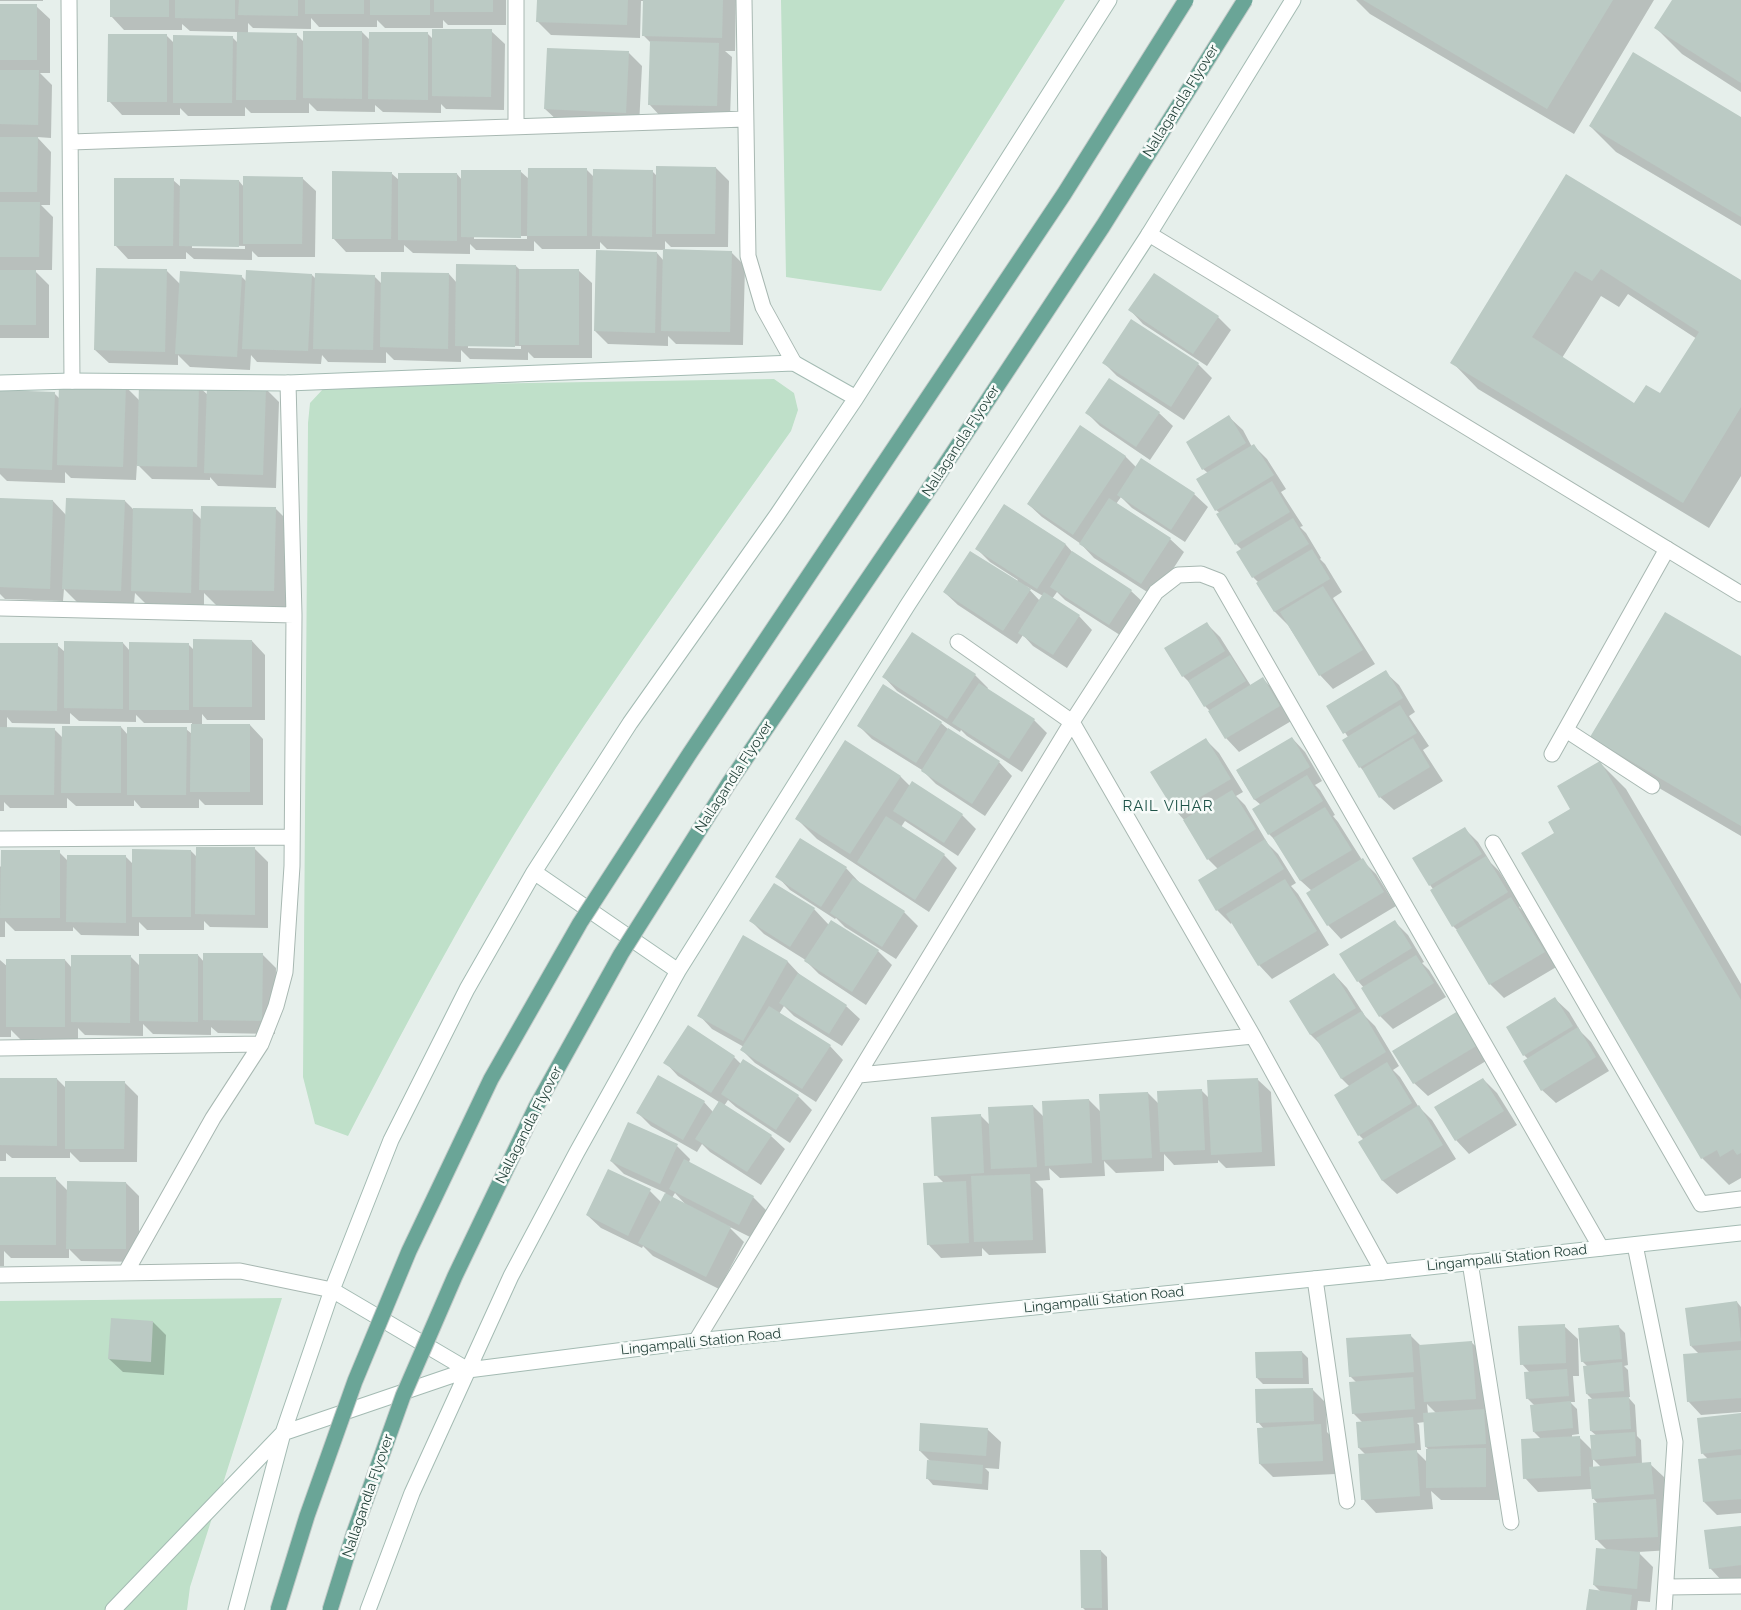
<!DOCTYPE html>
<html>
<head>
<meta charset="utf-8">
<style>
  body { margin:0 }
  canvas { display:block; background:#e6efeb }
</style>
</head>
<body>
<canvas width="1741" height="1610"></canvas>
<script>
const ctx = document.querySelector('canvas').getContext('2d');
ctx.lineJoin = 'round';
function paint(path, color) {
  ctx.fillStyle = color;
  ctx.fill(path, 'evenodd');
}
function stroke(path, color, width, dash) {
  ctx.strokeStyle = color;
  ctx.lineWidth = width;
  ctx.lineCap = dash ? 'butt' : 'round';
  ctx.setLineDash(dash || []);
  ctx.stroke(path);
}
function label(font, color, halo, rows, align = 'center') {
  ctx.font = font + ' Raleway,sans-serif';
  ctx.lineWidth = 5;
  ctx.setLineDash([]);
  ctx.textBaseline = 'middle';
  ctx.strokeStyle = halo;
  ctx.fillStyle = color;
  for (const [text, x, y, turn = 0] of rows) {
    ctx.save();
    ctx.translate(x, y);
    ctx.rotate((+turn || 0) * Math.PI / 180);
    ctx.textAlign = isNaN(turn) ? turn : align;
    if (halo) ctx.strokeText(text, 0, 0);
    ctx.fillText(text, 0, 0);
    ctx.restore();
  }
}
paint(new Path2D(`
  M781,0H1065L881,291L786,277Z
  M774,379L794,393L798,410L791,431C712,542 632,653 556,768C479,886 413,1011 348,1136L315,1124L303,1077L308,423L310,403L324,388L346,386Z
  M282,1298L190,1587L187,1610H0V1301Z`), '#bfe0c9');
paint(new Path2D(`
  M0,0H43V1H0Z
  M111,0H506V25H448L443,20V28H385L377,20V27H319L311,18V29L253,28L248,23V34H296L304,42L362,32L370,40L427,33L433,39L491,31L505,44L504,110L446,109L441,104V113L383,112L375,105V112L317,111L309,103V113H251L245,107V116H188L180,108V115H122L109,101L167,36L175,44L232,37L238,43V32L190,31L182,24V30H124L111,16Z
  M538,0H736L735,51H725L732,57L730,119L662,118L649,104L651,43L643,35L644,1H641L640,38L551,35L537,21Z
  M1356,0H1654L1574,134L1370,14Z
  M1674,0H1741V92L1682,54L1656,28Z
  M0,5L36,6L50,19V73H40L52,85L51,138L37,137L51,152L50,205H41L53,217L52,270H34L49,285V338H0Z
  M629,53L642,66L639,126L559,122L545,109Z
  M1741,118V226L1616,152L1590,126Z
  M716,168L729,181L728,247H671L665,241V251L731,252L745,266L743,345L676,344L668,336V346L608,344L595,331L657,253L664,261L665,250L607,249L600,242V249H542L534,241V251L476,250L470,244V254L413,253L404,245V252H346L333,238L391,173L399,180L457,174L462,180L520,171L529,179L587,170L594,177L652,171L658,177ZM474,236H527V239H474Z
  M1566,176L1741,281V476L1709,528L1478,389L1452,362ZM1628,294L1697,339L1660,395L1634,404L1562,358L1601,296L1619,307Z
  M302,178L316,191L315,257H258L252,251V260L194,259L186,252V259H128L115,245L173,180L181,187L239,181L244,187ZM192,245L245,246V249L192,248Z
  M516,266L520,270H578L592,283V358H534L528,352V360L470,359L461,350V362L394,360L386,352V363L328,362L322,355L321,364L257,362L251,355L250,370L190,367L178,355V365L109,363L95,350L166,270L180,284L241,276L247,282L312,275L316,279L374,276L382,284L449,274L457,283ZM468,345L521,346V349L468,348Z
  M1130,310L1218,317L1231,330L1207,366L1143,324Z
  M1131,321L1198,364L1212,378L1184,420L1117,376L1104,363Z
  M125,386L140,401L198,386L208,395L266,389L279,402L276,488L218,486L210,477V480L152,479L137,464L136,480L71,478L65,472V483L7,481L0,474V391L54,393L60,399Z
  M1087,413H1159L1173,426L1150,460L1100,426Z
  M1229,417L1243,430L1252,447L1254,446L1267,459L1286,489L1281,492L1303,526L1300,527L1306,533L1321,558L1320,559L1325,564L1342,592L1333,598L1375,664L1333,689L1320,675L1288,625L1275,612L1257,583L1258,582L1253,577L1238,552L1242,550L1236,544L1220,513L1216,510L1208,473L1203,469Z
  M1125,456L1136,467L1194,494L1208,507L1185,542L1132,508L1121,497L1116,504L1170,539L1184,552L1155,597L1094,558L1081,544L1042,517L1028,504Z
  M0,499L53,501L66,515L125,501L135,511L192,510L202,520L276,509L296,529L294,611L221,610L204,593V606L146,604L135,593L134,604L77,602L64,589L63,601L5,599L0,594Z
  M1005,506L1066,545L1075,555L1131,591L1145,604L1123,637L1065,600L1057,592L1052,599L1079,616L1092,630L1067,668L1033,646L1023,635L1017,644L958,605L944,592L1016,582L1018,580L990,562L977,549ZM1026,586L1043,596L1040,601Z
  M1207,624L1220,637L1251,686L1263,679L1276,692L1293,720L1239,752L1226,738L1210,711L1205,706L1192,685L1183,676L1166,648Z
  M252,641L265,655V720H207L202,714V725H250L263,739V805H205L199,799V808H141L134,800V806H76L67,798V808H10L4,802V811H0V644L57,645L65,652L123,643L130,651L188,644L194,650ZM70,713L79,721L136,722V715L144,723H192V734L186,729L128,735L121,727L63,738L54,729H7V717L12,723L70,724Z
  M1741,658V836L1618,764L1592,737Z
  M1385,672L1399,685L1415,712L1409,716L1429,746L1423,750L1443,781L1394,810L1380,797L1365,772L1360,767L1348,737L1328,707Z
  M975,675L988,688L987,690L1034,720L1047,733L1022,772L967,736L961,730L960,732L897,691L884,677Z
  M941,723L948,729L999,762L1012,776L985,816L936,784L922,770L872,739L858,725Z
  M1292,738L1305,752L1322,781L1315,785L1320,790L1335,815L1333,816L1338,822L1362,860L1376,874L1396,906L1341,939L1328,925L1312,891L1301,881L1279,844L1269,834L1261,805L1255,800L1237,771Z
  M1206,740L1219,753L1243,792L1236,796L1245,805L1268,844L1278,854L1296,883L1291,886L1298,894L1329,945L1272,979L1259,965L1232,922L1231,924L1217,910L1218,869L1208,859L1185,821L1176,811Z
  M846,742L901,777L910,786L912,783L962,815L976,829L958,856L905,821L901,827L944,855L957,868L929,912L817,839L796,818Z
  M1600,763L1626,789L1741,984V1178L1729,1185L1702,1158L1556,834Z
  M1464,828L1478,842L1491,863L1499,871L1521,906L1519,907L1524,912L1558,966L1504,998L1490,984L1457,930L1453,926L1433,889L1430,885Z
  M254,848L268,862V928L210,927L204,921V930H147L139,922V936L81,935L73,927V931H15L5,921V937H0V866L2,868L59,852L68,861L125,856L133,864L191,851L197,857Z
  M846,868L859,882L858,883L904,912L918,926L896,959L845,927L836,918L835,919L790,890L777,876Z
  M814,909L829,925L831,921L878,951L892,965L866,1005L819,974L804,959L764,934L751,921Z
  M1395,922L1408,935L1424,962L1422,963L1429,970L1446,997L1393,1029L1380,1016L1364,988L1358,981Z
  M743,937L788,962L801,976L846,1006L860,1019L842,1046L794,1016L784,1006L779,1014L830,1046L843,1060L816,1102L755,1063L742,1050L744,1047L712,1029L699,1015Z
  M262,954L276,968L275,1034L218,1033L211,1027V1035L153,1034L143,1024V1036L85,1035L78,1028V1040H21L11,1030V1037H0V960L8,967L65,960L72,968L130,956L140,966L198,955L204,962Z
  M1334,974L1347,988L1365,1016L1375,1026L1399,1066L1393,1070L1400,1077L1418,1106L1432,1120L1456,1159L1397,1194L1383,1181L1360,1142L1364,1140L1359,1135L1350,1087L1342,1079L1321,1045L1311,1035L1290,1001Z
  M1555,999L1569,1012L1581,1032L1591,1042L1609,1071L1556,1103L1542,1090L1528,1059L1524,1055Z
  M1458,1012L1491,1058L1428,1096L1414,1083Z
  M734,1057L741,1064L743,1061L798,1096L812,1110L790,1143L736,1107L728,1100L724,1106L771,1136L785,1149L761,1185L710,1152L702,1144L697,1152L651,1126L638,1113L704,1102L713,1112L719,1102L678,1076L665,1062Z
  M0,1079H57L67,1089L125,1083L138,1096L137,1162H80L70,1152V1158H12L6,1153V1161H0Z
  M1257,1079L1271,1092L1275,1166L1226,1168L1218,1160V1163L1174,1165L1164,1154V1171L1116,1173L1104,1161L1105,1176L1060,1178L1049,1168L1050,1180L1035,1181L1043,1189L1046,1253L989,1255L982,1248V1256L941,1258L928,1244L944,1183L936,1175L981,1116L990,1125L1033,1106L1044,1117L1089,1100L1101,1112L1148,1093L1159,1104L1201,1090L1209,1098Z
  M1483,1079L1497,1093L1517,1125L1469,1154L1456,1140Z
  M677,1146L690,1159L689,1163L753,1197L767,1211L752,1238L728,1226L744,1242L719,1289L653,1256L643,1246L642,1248L601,1228L587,1215L650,1191L661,1202L666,1193L624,1174L611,1161ZM675,1193L686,1205L672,1198Z
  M0,1178L56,1179L68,1191L126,1183L139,1196V1262L81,1261L69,1249V1258H11L4,1251V1266H0Z
  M1737,1302L1741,1307V1412L1701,1415L1688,1401L1699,1354L1691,1346Z
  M153,1322L166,1335L164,1375L123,1372L109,1359Z
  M1564,1326L1578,1339L1579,1376H1573L1575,1402H1570L1577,1409L1579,1434L1572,1435V1437H1579L1592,1450L1597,1436L1591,1431L1593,1400L1587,1394L1588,1367L1582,1361L1619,1327L1625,1333L1628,1365L1624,1366L1628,1370L1630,1397H1628L1635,1405L1637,1436L1641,1440L1642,1464H1650L1664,1477L1667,1507H1663L1669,1514L1671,1550L1638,1552L1653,1567L1650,1602L1638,1601L1637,1610H1587L1601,1592L1594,1585L1607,1550L1597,1540L1595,1504H1598L1593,1498L1592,1489L1538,1492L1525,1478L1541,1439L1534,1432L1535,1406L1527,1398L1530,1373L1522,1364ZM1593,1459L1602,1468H1593Z
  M1410,1335L1421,1346L1471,1342L1485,1355L1489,1412H1485L1497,1424L1499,1500H1441L1431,1491L1433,1509L1376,1513L1363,1499L1366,1455L1359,1448L1363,1423L1353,1413L1357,1383L1350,1376ZM1427,1404L1436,1413L1428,1414ZM1425,1422L1426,1447L1429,1450L1427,1462L1415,1450H1421L1419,1425L1417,1423Z
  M1302,1352L1308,1358L1309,1384H1263L1257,1378Z
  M1313,1390L1326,1403L1327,1432L1334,1439L1336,1474L1273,1477L1260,1464L1264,1429L1258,1422Z
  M1741,1414V1513L1717,1515L1704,1502L1708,1459L1703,1454L1698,1419Z
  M987,1429L1001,1442L999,1469L985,1468L989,1472L988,1490L933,1485L927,1478L931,1462L920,1451Z
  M1741,1528V1580L1723,1582L1710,1568Z
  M1101,1551L1107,1557L1108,1610H1085L1082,1607Z`), '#0003');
paint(new Path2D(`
  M110,0H169V17H110Z
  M175,0H235V19L175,18Z
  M239,0H298V16L238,15Z
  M305,0H364V14H305Z
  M370,0H430V15H370Z
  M434,0H493V12H434Z
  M537,0H628L627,25L536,22Z
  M643,0H723L722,38L642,36Z
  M1363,0H1613L1547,109Z
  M1672,0H1741V83L1654,28Z
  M0,4H37V60H0Z
  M432,29H492L491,97L432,96Z
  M303,31H362V99L303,98Z
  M237,32L297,33L296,100H236Z
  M369,32H428V100L368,99Z
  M108,34H167V102H107Z
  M173,35L233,36L232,103H173Z
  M650,41L719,43L717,106L648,105Z
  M547,48L629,51L626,113L544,109Z
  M1633,52L1741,117V217L1589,126Z
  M0,70H39L38,125L0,124Z
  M0,137H38L37,192H0Z
  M656,166L716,167L715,234H656Z
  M528,168H587V236H527Z
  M593,169L653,170L652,237L592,236Z
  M461,170H521V238L461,237Z
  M332,171L392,172L391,239H332Z
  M398,173H457V241L398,240Z
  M1566,174L1741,280V407L1683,503L1450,363ZM1601,269L1699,332L1660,393L1646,385L1634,403L1532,337L1575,271L1592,281Z
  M243,176L303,177L302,244H243Z
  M114,178H174L173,246H114Z
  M180,179L239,180V247L179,246Z
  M0,202H40L39,257H0Z
  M663,249L732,251L730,332L661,331Z
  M596,250L657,252L655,333L594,331Z
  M456,264L516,265L515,347L455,346Z
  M96,268L167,269L165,352L94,350Z
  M519,269H579V345H519Z
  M0,270H36V325H0Z
  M246,270L312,274L308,351L242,349Z
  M180,271L242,275L237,357L175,354Z
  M381,272L449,273L448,349L380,347Z
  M315,273L375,275L373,350L313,349Z
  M1154,273L1219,316L1193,354L1128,310Z
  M1131,319L1199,363L1171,407L1102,363Z
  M1109,378L1160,412L1136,447L1085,413Z
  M59,382L126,385L123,467L57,465Z
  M139,383L199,385L197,467L137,466Z
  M207,386L266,388L263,475L204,473Z
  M0,390L55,392L52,470L0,468Z
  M1229,415L1246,443L1202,470L1186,442Z
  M1080,425L1126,456L1073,535L1027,504Z
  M1254,444L1274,475L1215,511L1196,479Z
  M1141,458L1195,493L1171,530L1117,495Z
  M1272,481L1290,512L1235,545L1216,514Z
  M0,498L53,500L50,589L0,587Z
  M66,498L125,500L121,591L62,589Z
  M1109,498L1171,538L1141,584L1079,544Z
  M1004,504L1066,544L1037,589L975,549Z
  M201,506L276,507L274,591L199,590Z
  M133,508L193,509L191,593L131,591Z
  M1293,518L1309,544L1252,578L1236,552Z
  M1312,549L1330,579L1274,612L1256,583Z
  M970,551L1031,589L1003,631L943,592Z
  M1072,551L1132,590L1109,625L1050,587Z
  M1323,586L1363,650L1319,676L1280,612Z
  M1044,592L1080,615L1053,655L1018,633Z
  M1665,612L1741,656V826L1590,737Z
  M1207,622L1225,651L1182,677L1164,648Z
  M912,632L976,674L947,719L882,677Z
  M193,639L252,640V707H193Z
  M64,641L123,642V709L64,708Z
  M129,642L189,643V710H129Z
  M0,643H58L57,711L0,710Z
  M1230,655L1246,681L1204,707L1188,681Z
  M1386,670L1403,698L1343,734L1326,706Z
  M1263,677L1280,706L1225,739L1208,711Z
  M979,683L1035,719L1009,759L952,723Z
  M883,684L942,722L916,763L857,726Z
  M1400,705L1417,733L1359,768L1342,740Z
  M191,724H250V792H190Z
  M62,726H121V793H61Z
  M0,727L55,728L54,795H0Z
  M127,727H187L186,795H127Z
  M948,728L1000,761L972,804L921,771Z
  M1292,737L1310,767L1254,800L1236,770Z
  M1206,738L1231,779L1175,812L1150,772Z
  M1413,738L1430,767L1379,798L1362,769Z
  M845,740L901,776L850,854L795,819Z
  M1600,761L1741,1000V1153L1737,1155L1733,1149L1720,1157L1717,1150L1701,1159L1521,853L1554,833L1548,822L1570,809L1557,786Z
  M1307,775L1323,801L1268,835L1252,809Z
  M912,781L963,814L944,843L893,811Z
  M1232,790L1256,829L1207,860L1183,820Z
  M1325,807L1352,850L1300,881L1273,838Z
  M886,816L945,854L915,900L857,862Z
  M1465,827L1482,854L1429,886L1412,858Z
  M800,838L847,867L821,907L775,877Z
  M1265,839L1284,869L1216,911L1198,880Z
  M196,847H255V915L195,914Z
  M132,849L191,850V917H132Z
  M1,850H60V918H0Z
  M67,855H126V923L66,922Z
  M1486,856L1508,892L1452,927L1430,890Z
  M1363,858L1384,892L1327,926L1306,893Z
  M853,878L905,911L882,947L830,913Z
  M1285,879L1317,931L1258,966L1226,914Z
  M774,883L815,908L790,947L749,921Z
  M1511,897L1545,952L1489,985L1456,930Z
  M831,920L879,950L852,992L804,961Z
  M1395,920L1412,948L1357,982L1339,954Z
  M743,935L788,961L743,1041L697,1016Z
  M203,953H263L262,1021L203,1020Z
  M139,954H198V1022L139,1021Z
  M71,955H131L130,1023L71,1022Z
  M1416,955L1434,983L1379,1017L1361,988Z
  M6,959H65V1027H6Z
  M798,973L847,1005L829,1034L779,1003Z
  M1334,973L1356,1008L1310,1035L1289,1001Z
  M1555,997L1573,1026L1523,1056L1506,1027Z
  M769,1006L831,1045L802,1089L740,1050Z
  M1362,1011L1386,1052L1341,1079L1316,1038Z
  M1458,1011L1478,1045L1413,1084L1392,1051Z
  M688,1025L735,1056L711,1093L663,1063Z
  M1578,1027L1596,1057L1541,1091L1523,1061Z
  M743,1059L799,1095L776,1130L721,1094Z
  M1387,1062L1412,1103L1358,1136L1334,1095Z
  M658,1075L705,1101L683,1140L636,1113Z
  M0,1078H57V1146L0,1145Z
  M1258,1078L1262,1152L1211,1155L1207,1080Z
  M1483,1078L1504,1111L1455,1141L1434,1107Z
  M65,1081H125L124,1149H65Z
  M1202,1089L1205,1150L1160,1152L1157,1091Z
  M1148,1092L1152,1158L1102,1160L1099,1094Z
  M1089,1099L1092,1163L1045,1166L1042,1101Z
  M719,1101L772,1135L747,1172L695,1139Z
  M1033,1105L1037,1167L991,1169L988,1107Z
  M1419,1105L1443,1145L1382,1181L1358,1142Z
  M981,1114L984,1173L934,1176L931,1117Z
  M628,1122L678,1144L660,1184L610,1161Z
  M684,1159L754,1196L739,1225L669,1189Z
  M608,1169L651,1189L628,1236L586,1215Z
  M1030,1174L1033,1240L974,1242L971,1176Z
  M0,1177H56V1245H0Z
  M67,1181L126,1182V1249H66Z
  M966,1181L969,1243L927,1245L923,1183Z
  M665,1193L731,1227L706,1277L638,1243Z
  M1737,1301L1741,1341L1690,1346L1685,1308Z
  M111,1318L153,1321L151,1362L108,1359Z
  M1565,1324L1566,1363L1520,1365L1518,1326Z
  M1619,1325L1622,1359L1581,1362L1578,1328Z
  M1411,1334L1414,1372L1349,1377L1346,1338Z
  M1472,1341L1476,1399L1424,1402L1419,1345Z
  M1741,1350V1398L1687,1402L1683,1354Z
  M1302,1351L1303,1378H1256L1255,1352Z
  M1622,1362L1624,1391L1586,1394L1583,1366Z
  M1567,1369L1569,1396L1526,1399L1524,1372Z
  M1413,1377L1415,1409L1352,1414L1349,1382Z
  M1313,1388L1314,1421L1256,1423L1255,1389Z
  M1629,1397L1631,1429L1590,1431L1588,1399Z
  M1571,1401L1573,1428L1533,1432L1530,1405Z
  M1484,1409L1486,1444L1425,1447L1423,1413Z
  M1741,1413V1449L1701,1454L1697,1418Z
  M1413,1417L1415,1443L1358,1448L1356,1422Z
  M920,1423L988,1428L986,1456L919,1451Z
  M1321,1424L1323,1461L1259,1464L1257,1428Z
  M1635,1432L1636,1456L1592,1460L1590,1435Z
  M1580,1436L1581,1476L1523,1479L1521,1439Z
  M1486,1448V1487L1426,1488V1449Z
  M1417,1450L1420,1496L1361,1500L1358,1454Z
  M1741,1455V1499L1703,1502L1698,1459Z
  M927,1460L983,1465L982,1484L926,1479Z
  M1651,1462L1654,1494L1592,1499L1589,1467Z
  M1656,1499L1658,1537L1595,1540L1593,1503Z
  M1741,1526V1565L1709,1569L1704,1530Z
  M1596,1548L1640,1552L1637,1589L1593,1585Z
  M1080,1550H1101L1102,1608H1081Z
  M1589,1589L1632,1595L1630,1610H1586Z`), '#bbcac4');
const lane = new Path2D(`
  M1566,730L1652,786
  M1552,754L1667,549
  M1493,843L1701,1204L1741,1199`);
const street = new Path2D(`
  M69,0L72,381
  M744,0L748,256L763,307L794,363
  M516,127V0
  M71,142L745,119
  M1149,234L1741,594
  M0,608L294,615
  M958,642L1072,722L1253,1036L1383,1272
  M0,839L292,837
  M0,1048L261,1044
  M859,1075L1253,1036
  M1635,1245L1675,1442L1664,1610
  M1470,1262L1511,1522
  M126,1272L213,1118L261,1044L276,1006L285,972L292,866L294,615L288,383
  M0,1275L240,1271L332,1290
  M1315,1279L1347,1501
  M696,1341L1072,722L1156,592L1178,575L1201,574L1219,581L1601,1248
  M1667,1587L1741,1586`);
const secondary = new Path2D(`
  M0,383L72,381L288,383L794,363L856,398
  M534,872L678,971
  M332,1290L468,1370
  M113,1610L283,1433L468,1370L696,1341L1383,1272L1741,1233
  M236,1610L283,1433L332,1290L391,1140L467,989L534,872L630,723L777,515L856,398L1109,0
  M368,1610L412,1493L511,1276L577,1152L678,971L907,606L1149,234L1293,0`);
stroke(lane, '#a8b8b2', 17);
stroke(street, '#a8b8b2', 17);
stroke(secondary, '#a4bbb3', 17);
stroke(lane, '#fff', 15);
stroke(street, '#fff', 15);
stroke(secondary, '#fff', 15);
const primaryBridge = new Path2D(`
  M278,1610L307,1516L355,1381L409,1251L491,1079L580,923L690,753L1064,194L1186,0
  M330,1610L354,1533L403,1396L455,1276L536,1107L621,954L729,783L931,486L1103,226L1245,0`);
stroke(primaryBridge, '#c2cac8', 17, []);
stroke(primaryBridge, '#6aa597', 15);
label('14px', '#24423a', '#f7fbf9', [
  ["Nallagandla Flyover",1181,101,-58],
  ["Nallagandla Flyover",961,441,-57],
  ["Nallagandla Flyover",734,777,-57],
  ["Nallagandla Flyover",529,1125,-63],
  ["Lingampalli Station Road",1507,1258,-6],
  ["Lingampalli Station Road",1104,1300,-6],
  ["Lingampalli Station Road",701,1342,-6],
  ["Nallagandla Flyover",368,1496,-71]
]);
ctx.letterSpacing = '1px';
label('15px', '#1f5449', '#f7fbf9', [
  ["RAIL VIHAR",1168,806]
]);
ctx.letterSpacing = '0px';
</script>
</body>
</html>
